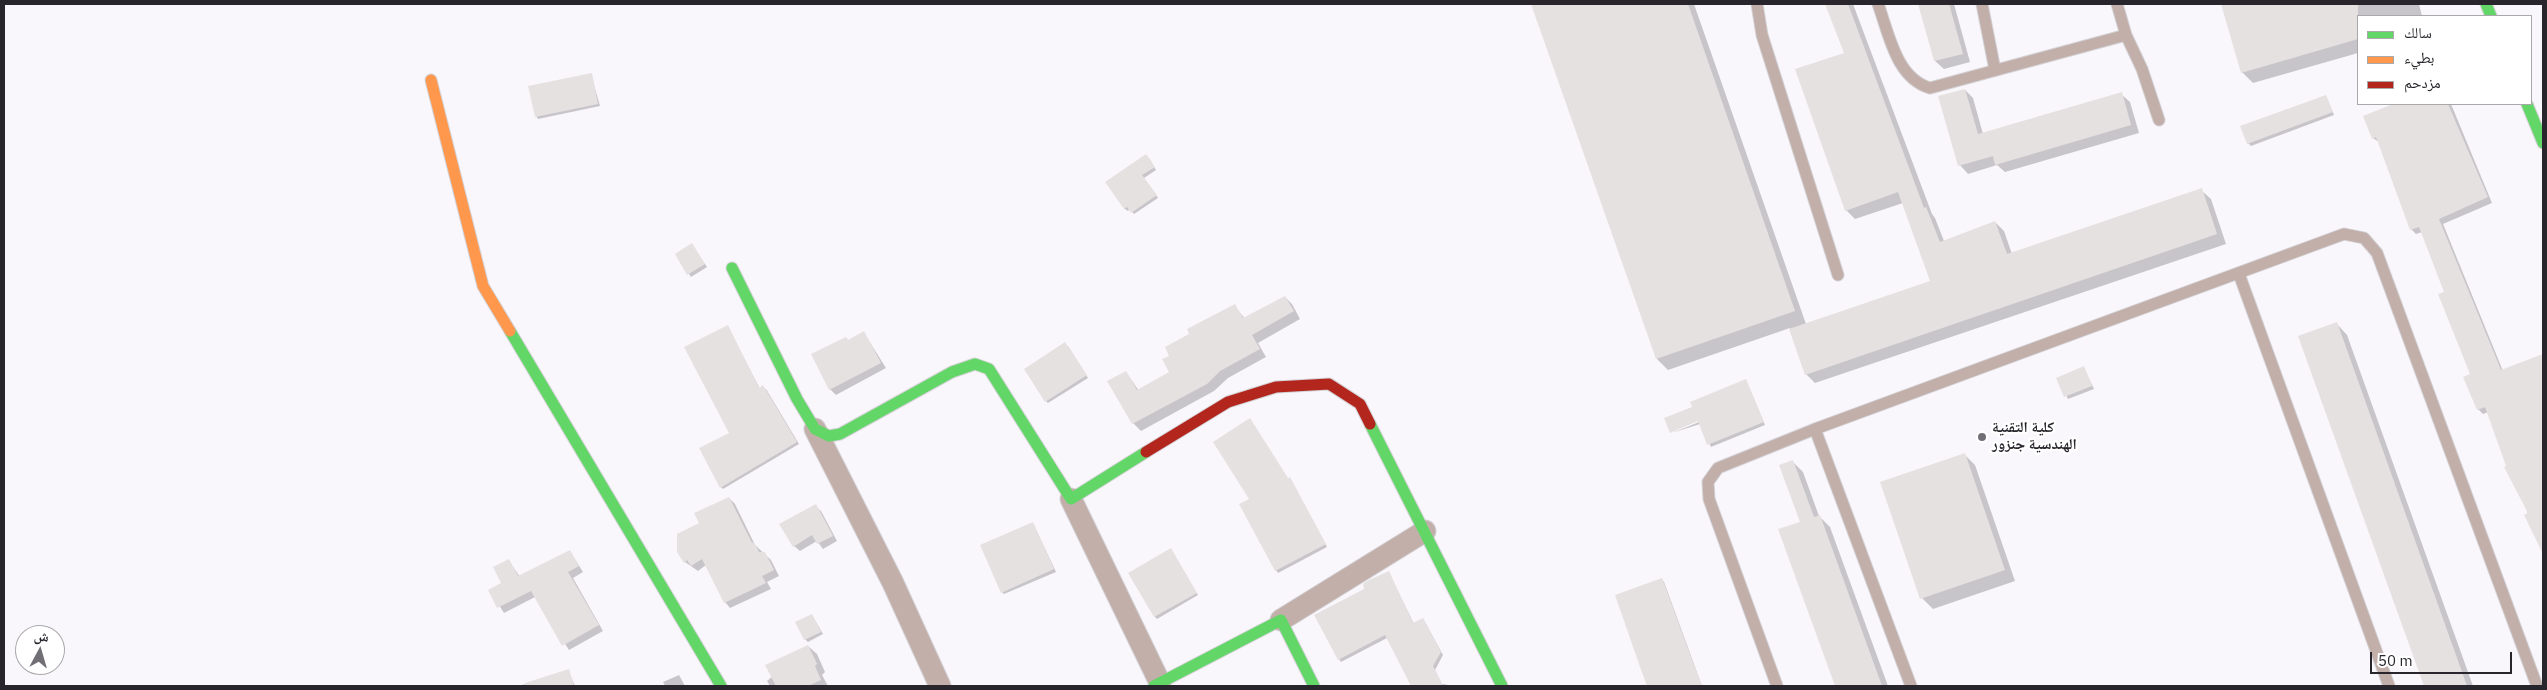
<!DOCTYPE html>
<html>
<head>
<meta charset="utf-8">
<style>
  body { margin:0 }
  #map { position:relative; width:2547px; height:690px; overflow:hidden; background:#f9f7fc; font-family:"IBM Plex Sans","Noto Naskh Arabic",sans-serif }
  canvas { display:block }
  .frame { position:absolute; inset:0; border:5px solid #28262c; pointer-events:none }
  .legend { position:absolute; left:2357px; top:15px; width:175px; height:90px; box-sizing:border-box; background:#fff; border:1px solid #a9a8ab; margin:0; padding:6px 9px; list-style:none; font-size:15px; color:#28262c }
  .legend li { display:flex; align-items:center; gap:10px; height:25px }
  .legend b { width:25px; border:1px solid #a9a8ab }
  .north { position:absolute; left:15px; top:625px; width:50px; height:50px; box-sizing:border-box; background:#fff; border:1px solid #a9a8ab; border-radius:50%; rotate:6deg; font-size:14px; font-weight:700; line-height:20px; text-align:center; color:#28262c }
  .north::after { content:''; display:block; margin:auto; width:18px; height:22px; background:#716f75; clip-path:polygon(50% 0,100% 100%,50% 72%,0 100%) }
  .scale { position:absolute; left:2370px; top:652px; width:142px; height:22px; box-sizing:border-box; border:2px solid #28262c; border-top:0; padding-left:6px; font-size:15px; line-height:18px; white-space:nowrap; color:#28262c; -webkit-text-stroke:4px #fff; paint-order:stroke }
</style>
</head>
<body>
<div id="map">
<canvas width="2547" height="690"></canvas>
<div class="frame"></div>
<ul class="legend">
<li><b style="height:6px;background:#63d668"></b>سالك</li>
<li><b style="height:6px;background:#ff974d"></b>بطيء</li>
<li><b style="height:6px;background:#b3261e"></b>مزدحم</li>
</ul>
<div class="north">ش</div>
<div class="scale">50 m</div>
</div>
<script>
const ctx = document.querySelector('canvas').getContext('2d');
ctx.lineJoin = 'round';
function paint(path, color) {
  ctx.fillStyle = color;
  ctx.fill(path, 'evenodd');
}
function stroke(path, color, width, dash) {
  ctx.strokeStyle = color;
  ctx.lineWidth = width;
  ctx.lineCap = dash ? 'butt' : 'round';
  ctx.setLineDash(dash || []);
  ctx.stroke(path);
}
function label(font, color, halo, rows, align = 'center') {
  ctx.font = font + ' "IBM Plex Sans","Noto Naskh Arabic",sans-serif';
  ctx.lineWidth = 4.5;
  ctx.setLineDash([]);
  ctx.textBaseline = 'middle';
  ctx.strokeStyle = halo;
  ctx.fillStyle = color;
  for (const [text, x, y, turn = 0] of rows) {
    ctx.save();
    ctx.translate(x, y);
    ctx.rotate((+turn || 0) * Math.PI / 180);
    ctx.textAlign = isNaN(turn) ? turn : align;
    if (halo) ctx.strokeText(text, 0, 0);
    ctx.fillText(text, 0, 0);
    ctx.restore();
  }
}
paint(new Path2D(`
  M1533,4H1694L1806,324L1932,281L1903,203L1855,219L1846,210L1845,54L1826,4H1853L1932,214L1935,218L1944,241L1995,222L2004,231L2012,254L2201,190L2211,199L2226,244L1815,383L1806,374L1790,328L1668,370L1657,359Z
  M1920,4H1954L1970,62L1944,69L1935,61Z
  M2224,4H2419L2422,16H2358V53L2253,83L2242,72Z
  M591,74L600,106L538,119L536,116Z
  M1965,90L1973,98L1983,134L2121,94L2130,102L2139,133L2005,172L1997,165L1968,174L1960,165Z
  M2326,96L2334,115L2251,146L2248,143Z
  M2399,104H2451L2492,203L2443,224L2503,371L2543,355V552L2488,412L2483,414L2478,409L2472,374L2446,292L2422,232L2416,234L2411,229L2379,142L2373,138L2392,107Z
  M1149,158L1156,170L1144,178L1158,198L1134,214L1130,209L1128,211L1125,209L1107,183Z
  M692,245L707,267L691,277L676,254Z
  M1285,297L1292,304L1300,319L1258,343L1266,357L1228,378L1214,391L1141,431L1133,423L1126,372L1139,391L1171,373V356L1191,334L1234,305L1245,319Z
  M2336,323L2347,335L2473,686H2425L2300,336Z
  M728,327L760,389H766L799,444L723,489L721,487L731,434Z
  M864,333L886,368L836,395L830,389L846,338L849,341Z
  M1068,346L1088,378L1048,403L1046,401Z
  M2084,368L2094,389L2068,399L2058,378Z
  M1746,380L1765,425L1711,447L1700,424L1672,433L1704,420L1693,407Z
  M1964,454L1975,465L2015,581L1933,609L1922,598Z
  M1792,461L1803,472L1819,516L1830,527L1888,686H1837L1780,530L1801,523Z
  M1290,478L1327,547L1278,573L1276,570Z
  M729,498L735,504L755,545L771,560L779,576L767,582L771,589L730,608L725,602L706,565L698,571L685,562L701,524Z
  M815,506L821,511L837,541L823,549L817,541L800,551L794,546Z
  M1033,523L1056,572L1004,594L1002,592Z
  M1171,550L1198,595L1157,619L1155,617Z
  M570,551L583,572L573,578L603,631L569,650L535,597L504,613L490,591L503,584L509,561L520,577Z
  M1389,573L1414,624L1423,619L1425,622L1443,655L1435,670L1442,684L1455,686H1412L1387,638L1341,662L1339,659L1366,589Z
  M1662,579L1664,582L1702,686H1650L1617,596Z
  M812,615L823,634L808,642L805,639Z
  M808,646L817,654L825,672L822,675L828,686H770L767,681Z
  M568,670L575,686H519Z
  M679,675L685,686H665L663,682Z`), '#0003');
paint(new Path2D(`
  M1531,4H1688L1795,311L1656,359Z
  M1825,4H1848L1924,208L1926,207L1940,242L1995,221L2007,254L2202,188L2217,234L1805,375L1789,329L1930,281L1898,192L1845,211L1795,69L1844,53Z
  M1918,4H1949L1963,54L1934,61Z
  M2221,4H2358V39L2241,73Z
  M592,73L598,104L535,117L528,86Z
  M1965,89L1978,134L2122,92L2131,125L1995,165L1993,156L1958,166L1938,96Z
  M2326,95L2333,112L2247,144L2240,126Z
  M2393,104H2448L2488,197L2439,219L2501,370L2543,354V554L2524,515L2528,513L2504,467L2506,466L2485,407L2477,410L2463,377L2470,374L2438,294L2444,292L2419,227L2410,230L2376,137L2372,139L2363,116Z
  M1146,154L1155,167L1142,175L1157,195L1131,213L1127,207L1124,209L1105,182Z
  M692,243L705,264L687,275L675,254Z
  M1285,296L1294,311L1252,335L1260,349L1220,371L1207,384L1132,424L1107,381L1126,371L1137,390L1169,372L1162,359L1169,356L1165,347L1189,334L1187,329L1235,304L1243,318Z
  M2337,322L2467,686H2424L2298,336Z
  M728,325L759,388L763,385L797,442L720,488L699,448L729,433L684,347Z
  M864,331L881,363L829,390L811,354L846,337L848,340Z
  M1065,342L1087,375L1045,402L1024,369Z
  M2084,366L2092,386L2064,397L2056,378Z
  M1746,379L1764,422L1707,445L1698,421L1670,433L1664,418L1692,407L1690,402Z
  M1250,418L1288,478L1290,477L1326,544L1275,571L1239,504L1249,499L1213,442Z
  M1965,453L2005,570L1920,599L1880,482Z
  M1793,460L1814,517L1820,515L1882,686H1835L1778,529L1800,522L1779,465Z
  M729,497L752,543L754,542L759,552H765L774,570L762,576L766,583L724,603L702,559L691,566L687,560L684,563L677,552V534L699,523L694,513Z
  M816,504L833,536L817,544L812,535L793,547L779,524Z
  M1033,522L1054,569L1001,593L980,545Z
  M1171,548L1197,593L1154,617L1128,573Z
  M570,550L579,566L568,572L599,625L562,646L531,591L497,608L488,590L501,583L493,567L509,559L518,576Z
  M1389,571L1413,623L1423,618L1441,652L1433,666L1443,686H1411L1385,635L1338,660L1314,615L1364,589L1363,584L1367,581Z
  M1662,578L1685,641L1702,686H1647L1640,667L1615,595Z
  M812,614L821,632L804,640L795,622Z
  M808,645L817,664L815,666L821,680L808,686H776L765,665Z
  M569,669L574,686H525V683Z`), '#e5e1e1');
const lane = new Path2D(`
  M1757,4L1762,35L1838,275
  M1878,4C1889,34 1896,78 1930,88L2126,35
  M1982,4L1995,70
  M2117,4L2126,35L2142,69L2159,120
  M2239,274L2389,686
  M1815,429L1911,686
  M1777,686L1709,499L1708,482L1718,468L1815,429L2344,234L2364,238L2377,253L2537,686`);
const street = new Path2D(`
  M815,429L893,583L940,686
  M1071,499L1160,683
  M1281,620L1425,531`);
const fast = new Path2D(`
  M2486,4L2491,16
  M2527,104L2543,143
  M732,268L797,399L815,429L829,436L840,434L952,372L975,364L989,369L1071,499L1146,452
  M510,331L721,686
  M1370,424L1502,686
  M1154,686L1281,620L1314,686`);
const slow = new Path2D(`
  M431,80L483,286L510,331`);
const jam = new Path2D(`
  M1146,452L1228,402L1276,387L1329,384L1360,404L1370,424`);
stroke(lane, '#d3d2d6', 13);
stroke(street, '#d3d2d6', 23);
stroke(fast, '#d3d2d6', 13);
stroke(slow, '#d3d2d6', 13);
stroke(jam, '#d3d2d6', 13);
stroke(lane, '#c2afa9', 11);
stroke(street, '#c2afa9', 21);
stroke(fast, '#63d668', 11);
stroke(slow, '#ff974d', 11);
stroke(jam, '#b3261e', 11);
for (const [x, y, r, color] of [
  [1982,437,5,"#716f75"]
]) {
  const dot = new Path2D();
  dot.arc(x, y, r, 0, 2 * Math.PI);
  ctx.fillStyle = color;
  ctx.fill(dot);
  stroke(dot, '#fff', 2);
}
label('bold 15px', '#28262c', '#fff', [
  ["كلية التقنية",1992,428],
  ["الهندسية جنزور",1992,445]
], 'left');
</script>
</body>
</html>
